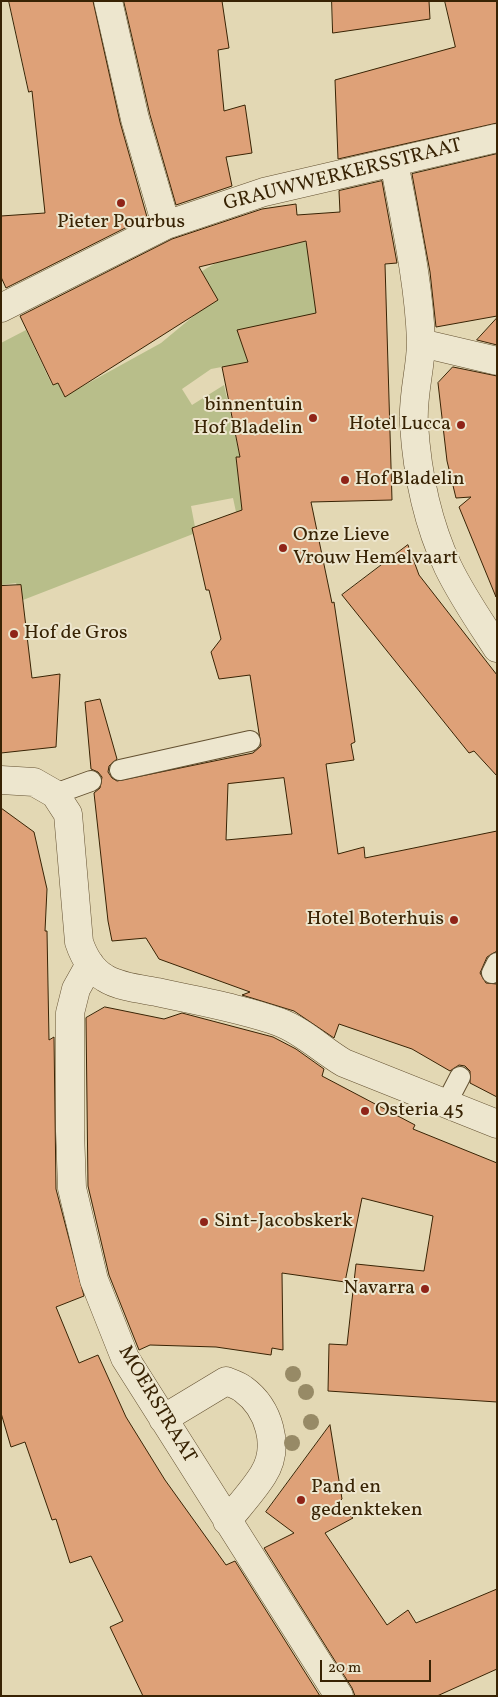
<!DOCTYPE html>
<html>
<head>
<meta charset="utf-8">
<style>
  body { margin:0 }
  #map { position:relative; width:498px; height:1697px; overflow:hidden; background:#e3d8b4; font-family:Vollkorn,serif }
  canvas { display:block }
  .frame { position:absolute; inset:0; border:2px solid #382304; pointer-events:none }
  .scale { position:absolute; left:320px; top:1660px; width:111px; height:22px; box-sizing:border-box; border:2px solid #382304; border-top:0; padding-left:6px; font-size:15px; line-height:18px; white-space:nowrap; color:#382304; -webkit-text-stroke:4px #ede6ce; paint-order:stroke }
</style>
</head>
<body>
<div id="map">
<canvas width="498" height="1697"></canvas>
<div class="frame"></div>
<div class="scale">20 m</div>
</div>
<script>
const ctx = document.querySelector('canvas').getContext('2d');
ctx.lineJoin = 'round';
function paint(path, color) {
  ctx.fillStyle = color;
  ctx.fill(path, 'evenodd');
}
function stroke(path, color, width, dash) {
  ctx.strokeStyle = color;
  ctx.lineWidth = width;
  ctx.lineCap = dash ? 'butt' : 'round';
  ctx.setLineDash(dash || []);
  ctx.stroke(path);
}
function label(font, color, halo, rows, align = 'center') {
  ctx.font = font + ' Vollkorn,serif';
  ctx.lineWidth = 4;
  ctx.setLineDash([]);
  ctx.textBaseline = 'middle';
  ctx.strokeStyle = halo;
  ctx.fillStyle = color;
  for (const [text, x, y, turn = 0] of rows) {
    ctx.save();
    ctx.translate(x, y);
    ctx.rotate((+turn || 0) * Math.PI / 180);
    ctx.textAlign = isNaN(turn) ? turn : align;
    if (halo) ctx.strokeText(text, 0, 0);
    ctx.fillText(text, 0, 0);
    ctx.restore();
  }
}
paint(new Path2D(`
  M336,240L309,264L315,305L330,319L237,330L248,362L211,369L182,389L192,405L224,385L240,457H236L242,511L236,512L233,498L191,506L195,527L193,534L23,600L16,583L1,585V343L26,330L52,385L58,383L65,396L161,343L196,314L201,272L207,268L256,241L259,253L305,241L307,246Z`), '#b8be8a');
const building = new Path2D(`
  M9,1H93L120,122L147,217L6,288L1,277V216L45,213L32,91L29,92Z
  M124,1H222L229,48L218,50L224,111L245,105L252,153L226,157L232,186L176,205L150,115Z
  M332,1H429L430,19L333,33Z
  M445,1H497V123L338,159L335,80L455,47Z
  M497,154V316L436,327L430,272L412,174Z
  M382,181L397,263L385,264L392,500L311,502L332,603L334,602L355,742L351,744L354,760L326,764L338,854L364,847L365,858L497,831V951L487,957L480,973L486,983L497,984V1097L470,1083V1071L465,1066L459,1065L450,1071L412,1049L339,1024L334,1038L294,1011L242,995L250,992L159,959L146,938L112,941L108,921L94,793L100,788L102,777L98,772L91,769L85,702L100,699L117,759L109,766L108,772L112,778L117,781L253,753L261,746L250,675L219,679L211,652L221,639L209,590H206L192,528L242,510L236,457H240L222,367L248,362L237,330L316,313L306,241L199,267L218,300L65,397L58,383L53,385L20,316L172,239L262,209L296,204L297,215L340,212L339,191ZM284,778L292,834L226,840L228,784Z
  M497,318V345L477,340Z
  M453,367L497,376L496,597L459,507L471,497L456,498L447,461L438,383Z
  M408,545L419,575L497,675V776L474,751L469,753L342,595Z
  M21,585L32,678L60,674L56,747L1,753V586Z
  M1,808L34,832L47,889L45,931H47L49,1040L54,1037L56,1189L84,1296L56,1307L79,1363L98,1355L126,1417L165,1480L226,1565L235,1561L320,1696H143L110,1627L123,1621L91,1556L70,1563L56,1519L52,1520L25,1442L11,1447L1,1413Z
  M105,1007L164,1019L182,1013L273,1037L296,1049L324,1069L322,1076L415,1125L413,1129L497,1163V1402L328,1391L329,1344L347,1345L356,1264L424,1271L433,1216L362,1198L345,1282L282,1273L283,1350L272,1348L271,1355L216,1347L150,1345L139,1350L109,1275L88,1186L86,1018Z
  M330,1425L342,1499L335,1505L353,1518L325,1533L387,1625L408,1610L416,1623L497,1589V1669L437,1696H355L352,1688L264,1548L294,1533L266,1512Z`);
paint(building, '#dea178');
stroke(building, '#382304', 1);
const lane = new Path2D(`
  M120,770L250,741
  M55,794L91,781
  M492,973L497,963
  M447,1102L460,1077`);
const street = new Path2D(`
  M108,1L135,119L166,225
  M394,162C405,221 419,282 421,342C421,368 412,396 414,424C417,472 428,524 448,567C462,596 480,622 497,648
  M1,308L166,225L264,192L497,138
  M421,343L497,361
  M1,780L34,782L55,794L68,814L79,942C84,957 91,970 105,978C119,987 141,989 157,992C197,1001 240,1008 279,1022C303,1031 322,1050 344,1063L497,1124
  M90,964L76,989L70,1013V1131L72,1188L94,1280L125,1358L339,1696
  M163,1419L226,1381C231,1383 238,1385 243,1389C269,1408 281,1447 263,1475C253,1491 239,1506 227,1521`);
stroke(lane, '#635030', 22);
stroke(street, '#635030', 29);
stroke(lane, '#ede6ce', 20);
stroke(street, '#ede6ce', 28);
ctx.fillStyle = '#978a66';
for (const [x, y] of [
  [293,1374],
  [306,1392],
  [311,1422],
  [292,1443]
]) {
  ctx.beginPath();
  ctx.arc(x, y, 8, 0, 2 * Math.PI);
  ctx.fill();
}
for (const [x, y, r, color] of [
  [121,203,5,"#8f2418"],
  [313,418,5,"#8f2418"],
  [461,425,5,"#8f2418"],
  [345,480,5,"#8f2418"],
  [283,548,5,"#8f2418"],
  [14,634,5,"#8f2418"],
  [454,920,5,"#8f2418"],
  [365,1111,5,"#8f2418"],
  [204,1222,5,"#8f2418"],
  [425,1289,5,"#8f2418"],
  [301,1500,5,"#8f2418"]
]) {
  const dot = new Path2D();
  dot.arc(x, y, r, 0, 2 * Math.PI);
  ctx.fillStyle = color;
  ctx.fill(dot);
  stroke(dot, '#ede6ce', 2);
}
label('20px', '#382304', '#ede6ce', [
  ["GRAUWWERKERSSTRAAT",343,176,-14],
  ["MOERSTRAAT",156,1405,59]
]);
label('20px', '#382304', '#ede6ce', [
  ["Pieter Pourbus",121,223,"center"],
  ["binnentuin",303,406,"right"],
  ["Hof Bladelin",303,429,"right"],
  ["Hotel Lucca",451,425,"right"],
  ["Hof Bladelin",355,480],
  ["Onze Lieve",293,536],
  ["Vrouw Hemelvaart",293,559],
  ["Hof de Gros",24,634],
  ["Hotel Boterhuis",444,920,"right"],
  ["Osteria 45",375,1111],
  ["Sint-Jacobskerk",214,1222],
  ["Navarra",415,1289,"right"],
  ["Pand en",311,1488],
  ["gedenkteken",311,1511]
], 'left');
</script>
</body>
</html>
